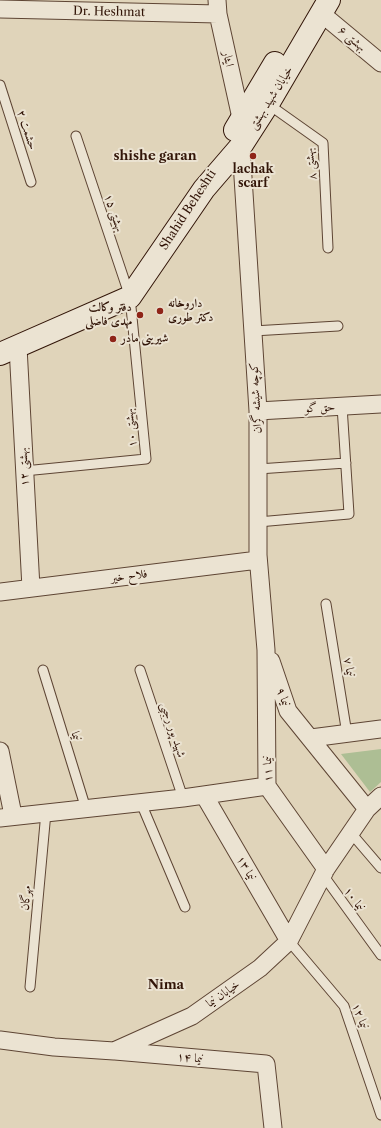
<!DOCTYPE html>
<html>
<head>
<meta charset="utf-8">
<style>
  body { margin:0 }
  canvas { display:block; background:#e0d4ba }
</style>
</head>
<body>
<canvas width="381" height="1128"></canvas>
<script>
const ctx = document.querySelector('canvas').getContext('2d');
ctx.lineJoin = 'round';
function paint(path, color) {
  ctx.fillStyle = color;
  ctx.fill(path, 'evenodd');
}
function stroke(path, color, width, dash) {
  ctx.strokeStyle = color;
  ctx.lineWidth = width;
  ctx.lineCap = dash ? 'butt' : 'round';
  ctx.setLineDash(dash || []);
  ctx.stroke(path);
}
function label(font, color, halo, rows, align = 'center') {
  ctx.font = font + ' "Libre Caslon Text",Amiri,serif';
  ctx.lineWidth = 4;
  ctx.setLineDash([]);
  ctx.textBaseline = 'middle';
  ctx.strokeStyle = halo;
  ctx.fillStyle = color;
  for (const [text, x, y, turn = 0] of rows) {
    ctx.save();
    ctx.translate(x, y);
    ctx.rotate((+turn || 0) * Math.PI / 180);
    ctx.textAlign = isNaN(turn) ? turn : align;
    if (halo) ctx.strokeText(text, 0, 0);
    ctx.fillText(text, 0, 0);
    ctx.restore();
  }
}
paint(new Path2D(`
  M381,749V782L370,792L341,754Z`), '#adbe94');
const lane = new Path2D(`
  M0,85L31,182
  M268,104L323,143L328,248
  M253,331L338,326
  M258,469L346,463
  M24,471L146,459L130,297L76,136
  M258,522L349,514L342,406
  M326,604L347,734
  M43,670L86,809
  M140,670L183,798
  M141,803L185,907
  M351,833L381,868
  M323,875L381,955
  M289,941L344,1006L381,1115
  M30,987L46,812`);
const street = new Path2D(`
  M217,0L218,14L241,118
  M0,9L218,14
  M322,14L381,63
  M241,146L258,411V555L266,650L267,786L326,869
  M18,347L31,588
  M258,411L381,404
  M0,592L258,560
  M271,661L288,711L367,809
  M311,738L381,729
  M0,751L13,815
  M204,795L289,941
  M0,818L183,798L267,786
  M0,1040L54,1047L114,1051L192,1016L260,968L289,941L326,869L367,809L381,796
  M115,1051L266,1064L273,1128`);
const secondary = new Path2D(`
  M235,130L275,63
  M0,354L130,297L204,189L241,146L268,104L329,0`);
stroke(lane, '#5e4534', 11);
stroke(street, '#5e4534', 19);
stroke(secondary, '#321508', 24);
stroke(lane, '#ebe3d2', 9);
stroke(street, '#ebe3d2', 17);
stroke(secondary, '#ebe3d2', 22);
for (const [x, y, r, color] of [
  [253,156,4,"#8f2418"],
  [160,311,4,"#8f2418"],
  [140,315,4,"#8f2418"],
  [113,339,4,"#8f2418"]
]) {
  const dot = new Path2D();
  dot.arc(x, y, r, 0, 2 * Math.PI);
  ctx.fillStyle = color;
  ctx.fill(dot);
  stroke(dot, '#ebe3d2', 1.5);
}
label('12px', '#321508', '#ebe3d2', [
  ["Dr. Heshmat",109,12,1],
  ["بهشتی ۶",352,39,40],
  ["ایثار",228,59,78],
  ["خیابان شهید بهشتی",271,98,-58],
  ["حشمت ۲",27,130,72],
  ["بهشتی ۸",311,164,-97],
  ["Shahid Beheshti",188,210,-57],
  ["بهشتی ۱۵",114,213,71],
  ["کوچه شیشه گران",256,398,-93],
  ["حق گو",320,408,-3],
  ["بهشتی ۱۰",131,428,-96],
  ["بهشتی ۱۲",24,467,-93],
  ["فلاح خیر",129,576,-7],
  ["نیما ۷",349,667,81],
  ["نیما ۹",283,697,70],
  ["شهید پور رجبی",173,730,72],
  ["نیما",76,736,73],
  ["نیما ۱۱",268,769,-92],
  ["نیما ۱۳",246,868,60],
  ["مهرگان",26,898,-85],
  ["نیما ۱۰",354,899,54],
  ["خیابان نیما",223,994,-35],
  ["نیما ۱۲",360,1016,69],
  ["نیما ۱۴",190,1058,5]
]);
label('bold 12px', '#321508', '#ebe3d2', [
  ["lachak",253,170,"center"],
  ["scarf",253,184,"center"],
  ["داروخانه",168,304],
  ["دکتر طوری",168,318],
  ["دفتر وکالت",132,308,"right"],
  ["مهدی فاضلی",132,322,"right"],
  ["شیرینی مادر",121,339]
], 'left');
label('bold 13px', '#321508', '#ebe3d2', [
  ["shishe garan",155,156],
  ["Nima",166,985]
]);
</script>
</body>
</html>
